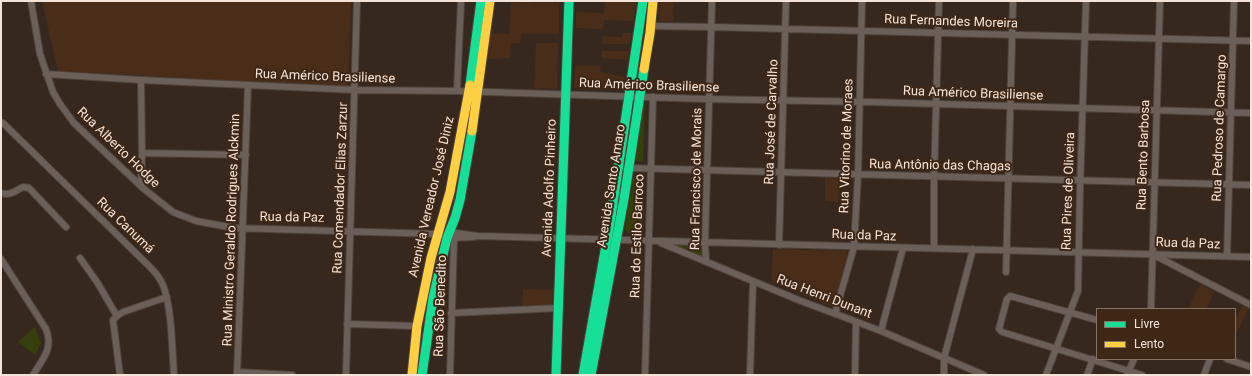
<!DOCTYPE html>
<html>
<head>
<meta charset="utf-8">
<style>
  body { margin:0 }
  #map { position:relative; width:1252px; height:376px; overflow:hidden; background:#36281f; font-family:Roboto,sans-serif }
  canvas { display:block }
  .frame { position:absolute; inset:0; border:2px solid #f3e3d8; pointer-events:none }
  .legend { position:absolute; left:1096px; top:308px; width:140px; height:52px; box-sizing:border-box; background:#3f2716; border:1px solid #877264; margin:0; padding:5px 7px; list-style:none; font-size:12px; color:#f3e3d8 }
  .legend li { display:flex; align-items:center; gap:8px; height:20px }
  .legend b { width:20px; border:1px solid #877264 }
</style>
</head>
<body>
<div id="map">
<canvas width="1252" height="376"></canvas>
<div class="frame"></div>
<ul class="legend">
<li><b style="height:5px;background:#16e098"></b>Livre</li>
<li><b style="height:5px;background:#ffcf43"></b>Lento</li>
</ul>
</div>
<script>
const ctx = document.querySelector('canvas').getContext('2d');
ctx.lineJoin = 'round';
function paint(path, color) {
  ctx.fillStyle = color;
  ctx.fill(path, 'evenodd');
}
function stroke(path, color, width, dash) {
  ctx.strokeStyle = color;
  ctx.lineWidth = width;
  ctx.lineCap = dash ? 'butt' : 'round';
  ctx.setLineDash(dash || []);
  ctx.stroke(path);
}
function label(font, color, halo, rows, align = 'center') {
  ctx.font = font + ' Roboto,sans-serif';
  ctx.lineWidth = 4;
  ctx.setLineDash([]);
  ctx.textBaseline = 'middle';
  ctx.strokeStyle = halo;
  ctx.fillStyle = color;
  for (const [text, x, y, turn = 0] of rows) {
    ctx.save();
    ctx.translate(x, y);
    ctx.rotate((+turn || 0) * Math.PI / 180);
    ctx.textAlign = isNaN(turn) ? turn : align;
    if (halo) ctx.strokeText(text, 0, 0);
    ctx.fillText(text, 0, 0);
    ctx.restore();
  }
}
paint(new Path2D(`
  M42,1H351L348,87L58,71Z
  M522,1H530L531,3H559V34H521L520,43H511L510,58L487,59L491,33L509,34L511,3H522Z
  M636,1L633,21L604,20L603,29L576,28V12L604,13L605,2Z
  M660,2H673L674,21H659Z
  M623,33H632L630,44H602L603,36L622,37Z
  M536,43H558L557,89L534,88Z
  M602,51H629L628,60L601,58Z
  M575,66H601L600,72L625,77L623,89L574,88Z
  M825,178L838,179V202L825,201Z
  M773,249L847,251V259L833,307L771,282Z
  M1200,284L1214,292L1206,309H1188Z
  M523,289L554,290V306H522Z
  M1242,306L1248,309L1235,337V320Z`), '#492d19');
paint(new Path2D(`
  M644,104H645L643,162L637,161L635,158Z
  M635,176H643L641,233H628L625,230L633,178Z
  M667,242L704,243L705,259Z
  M35,327L41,343L35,355L18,342Z`), '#353f0b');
const street = new Path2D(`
  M31,1L40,54L53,92L60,104L74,123L144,189L173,212L196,221L234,228L437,234
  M651,26L711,27L1251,41
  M46,74L141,80L355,90L457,91L705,99L870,102L1251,113
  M141,80L142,153L141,186
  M457,91L461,1
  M3,123L150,267C155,272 160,278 163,285C172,308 172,349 174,375
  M142,153L246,155
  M629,168L1251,185
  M1,193C10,196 15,191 23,187L29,188L66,227
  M449,232L477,236L1251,257
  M451,238L474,237
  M661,243L801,301L881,331L984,375
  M779,245L786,1
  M934,248V181L939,1
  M1154,255L1251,305
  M1227,256L1234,1
  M80,258L97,282L117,316
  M1,259L46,329C54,348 42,360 33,375
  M706,261L705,242L712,1
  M1006,272L1013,1
  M1151,309L1160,1
  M451,313L559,308
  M835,314L854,247L858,175L862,1
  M1097,320L1010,296L1007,299L999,329L1002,332L1142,375
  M347,324L417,326
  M881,331L903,248
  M1227,359L1251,367
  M237,372L292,375
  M120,375L113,320L117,316L123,312L167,297
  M237,375L248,85
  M346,375L357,1
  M450,375L454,238
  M645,375L653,97
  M750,375L753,281
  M855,375L856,322
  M944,375V358L973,249
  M1046,375L1078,291L1080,189L1086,1
  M1087,375L1093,359
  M1127,375L1134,359
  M1204,375L1210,359`);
const fast = new Path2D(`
  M470,85L481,1
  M422,375L433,298L447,238L455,218L460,200L472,131
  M556,375L569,1
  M583,375L611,217L643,1
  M591,375L624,199L644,69`);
const slow = new Path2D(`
  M644,69L650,33L653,1
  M472,131L490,1
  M412,375L417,326L431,258L450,192L470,85`);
stroke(street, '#4f443c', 8);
stroke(fast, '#4f443c', 11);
stroke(slow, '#4f443c', 11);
stroke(street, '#6b6059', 6);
stroke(fast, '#16e098', 9);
stroke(slow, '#ffcf43', 9);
label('13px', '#f3e3d8', '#3f2716', [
  ["Rua Fernandes Moreira",951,22,2],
  ["Rua Américo Brasiliense",325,77,2],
  ["Rua Américo Brasiliense",649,86,2],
  ["Rua Américo Brasiliense",973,94,2],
  ["Rua José de Carvalho",772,122,-88],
  ["Rua Pedroso de Camargo",1220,128,-88],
  ["Rua Vitorino de Moraes",847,146,-88],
  ["Rua Alberto Hodge",118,148,44],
  ["Rua Bento Barbosa",1144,155,-88],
  ["Rua Antônio das Chagas",940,166,1],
  ["Rua Francisco de Morais",697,179,-89],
  ["Avenida Santo Amaro",612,186,-81],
  ["Rua Comendador Elias Zarzur",341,188,-88],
  ["Avenida Adolfo Pinheiro",550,188,-88],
  ["Rua Pires de Oliveira",1069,191,-88],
  ["Avenida Vereador José Diniz",432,197,-77],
  ["Rua da Paz",292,218,1],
  ["Rua Canumá",125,226,44],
  ["Rua Ministro Geraldo Rodrigues Alckmin",232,230,-88],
  ["Rua do Estilo Barroco",638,236,-88],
  ["Rua da Paz",864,236,2],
  ["Rua da Paz",1188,244,2],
  ["Rua Henri Dunant",824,297,21],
  ["Rua São Benedito",441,306,-88]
]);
</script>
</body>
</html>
